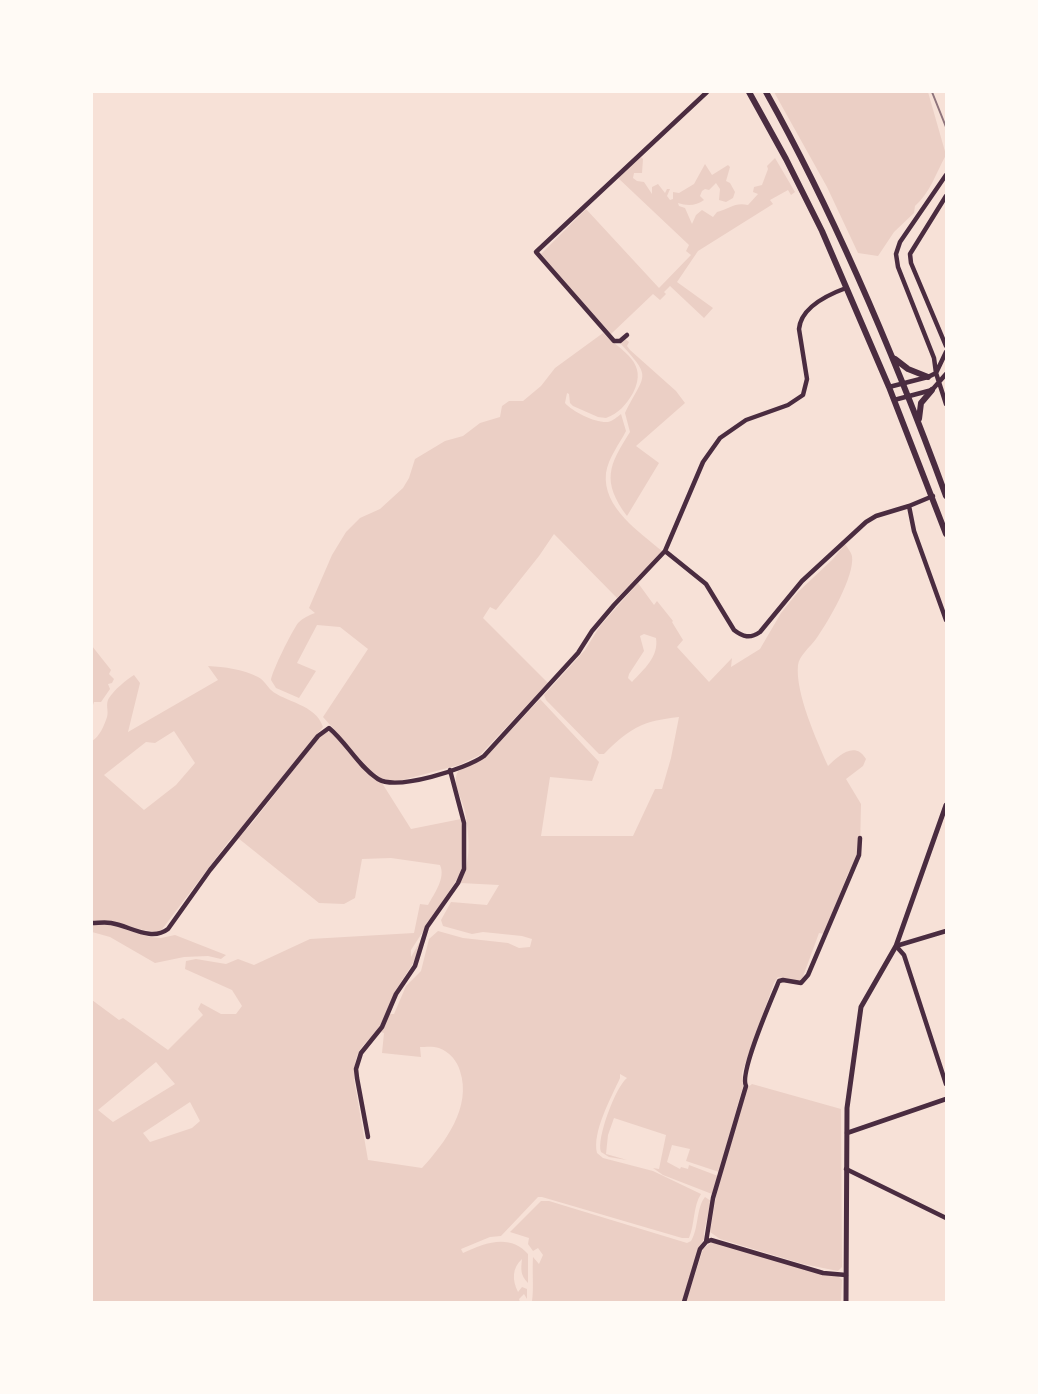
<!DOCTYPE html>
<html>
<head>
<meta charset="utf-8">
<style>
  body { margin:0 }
  #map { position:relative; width:1038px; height:1394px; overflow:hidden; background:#f7e1d7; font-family:Lora,serif }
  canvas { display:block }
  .frame { position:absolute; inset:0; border:93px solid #fffaf5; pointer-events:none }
</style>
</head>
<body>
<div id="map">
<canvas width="1038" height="1394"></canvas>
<div class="frame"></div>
</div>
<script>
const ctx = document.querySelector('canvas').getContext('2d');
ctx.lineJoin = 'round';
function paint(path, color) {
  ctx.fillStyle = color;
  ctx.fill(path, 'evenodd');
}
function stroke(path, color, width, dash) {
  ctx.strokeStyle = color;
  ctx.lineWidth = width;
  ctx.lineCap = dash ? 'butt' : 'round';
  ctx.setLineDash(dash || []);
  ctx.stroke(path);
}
paint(new Path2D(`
  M774,92H928L946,155C936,173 930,193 915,206L914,213L894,232L878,256L858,253L827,187Z
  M640,156L643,159L642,173H634L633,178L637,181L644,182L652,194V187L658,184L665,193L667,189H670L667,196L670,200L673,199V192L679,193L694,184L705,164L712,175L728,165L730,167L726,181L730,183L735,192L733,198L726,202L719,200L720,189L716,183L709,190L705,189L702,191L700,196L704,200C696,206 687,206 678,203L679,206L685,208L692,224L696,215L702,210L713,217L717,212C729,209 735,202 748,205L758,194L753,192L754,187L762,185L768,169L767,166L775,158L795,192L791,195L788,190L770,200L773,204L698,251L677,282L713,308L704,318L670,286L664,292L666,294L660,300L653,294L611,334L541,254L586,209L659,288L691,255L686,251L689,245L617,177Z
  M603,333C622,352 649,362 633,393C626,405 619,413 606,418L598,417L573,406L570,403L569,394L567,393L565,403C573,412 595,423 608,422C613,421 617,417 621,414L626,431C620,443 608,458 606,473C602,508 640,532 662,551L617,598L554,534L539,556L496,610L490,607L483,618L548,683L480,755L459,765L395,782L381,778L370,770L323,717L368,649L340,627L317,625L297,663L316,671L299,698L276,688L271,680C272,671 292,631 298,623C303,618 309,615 315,613L309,608L332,555L346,532L360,518L380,509L403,488L409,478L415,459L445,441L463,436L480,423L500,417L502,406L509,401H523L541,386L555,368Z
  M625,339L629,342L627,346L630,350L676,391L685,403L636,446L659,463L627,516C601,481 609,465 630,432L625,413C645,373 653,379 620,343Z
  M845,544C847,547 851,552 852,556C855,576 828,622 816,639C810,647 799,656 798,665C795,693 817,741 828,766C838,756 855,740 866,759L863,766L846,779L861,804L860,850L854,872L849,871L824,934L819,933L801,982L778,977L774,983L742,1073L743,1086L719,1172L686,1161L690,1149L672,1145L667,1162L680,1169L681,1167L688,1169L689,1165L718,1176L712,1194L663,1175L653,1168L659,1169L666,1135L614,1118L608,1135L606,1154L627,1160L609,1157L601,1152C596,1139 616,1086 627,1078L620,1074V1078C611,1098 592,1132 597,1153L603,1158L653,1171L701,1194C693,1206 695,1224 689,1238H682L542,1197H538L501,1236L490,1237L461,1249L463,1253C484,1243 510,1233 528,1254V1283C520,1275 521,1269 522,1259C512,1268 512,1280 518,1292L522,1287L527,1289V1299L524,1294L519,1299L520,1302H92V1000L119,1020L123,1018L168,1050L203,1015L198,1009L201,1003L221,1014H236L242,1006L232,990L185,969L186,961L196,959L226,964L238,959L254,965L310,939L414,933L420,904L428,905C434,894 446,878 440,865L391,858L362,859L355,898L344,904L319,903L238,838L253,822L320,736L327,732H331L377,780L382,783L411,829L461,819L463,834L461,873L411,950V957L422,938C417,963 406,972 395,992C390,1002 387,1013 382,1022C367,1049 355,1040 354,1079L368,1160L422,1168C445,1143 472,1107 460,1071C457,1061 450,1052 439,1048C433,1046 425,1047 420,1047L421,1057L382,1053L384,1033L381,1032L389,1014H394L406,986L421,971L429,939L438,931L463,938L508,943L519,948L530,947L532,939L522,936L483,932L472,934L443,926L441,920L451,902L487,905L499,885L460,883C472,862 469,835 465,812C463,799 451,784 458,771L486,757L540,699L599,762L592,781L550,777L541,836H633L655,789H662L671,758L679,717C642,721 630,728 604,754H599L546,700L544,695L585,650L600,626L638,583L654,605L657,601L673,621L672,622L683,640L677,647L709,682L732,658L731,667L760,649L781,613L798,592L833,559ZM644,634L656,638C659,657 644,669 632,682L628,678L629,674L644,651L640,636ZM156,1062L175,1084L113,1122L98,1110ZM190,1102L200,1121L192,1128L150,1142L143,1133Z
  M92,646L111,670L109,674L114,679L112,683L108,684L110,689L101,702H94L92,708Z
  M208,666C225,667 242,669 258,677C264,680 267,686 271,690C284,702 316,704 323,727L249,820L229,841L160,932L143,930L110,921H92V741C100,736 104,726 107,717C109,711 105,704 109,698C115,689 125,681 134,675L140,683L128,732L218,680ZM174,731L195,763L176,785L144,810L104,775L146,742L155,743Z
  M108,924L150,937L161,938L175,935L226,955L221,959L208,956L184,957L155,963L110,937L92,932V925Z
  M752,1084L841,1109L842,1267L838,1271L803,1264L720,1239L710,1232L716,1196L747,1088Z
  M705,1197L711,1201L704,1232V1239L699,1247L682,1302H532C534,1287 532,1273 533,1257L539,1264L543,1255L538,1248L533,1251L528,1244L529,1238L510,1232L541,1201H549L687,1243L691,1241C699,1228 696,1208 705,1197Z
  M712,1242L838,1276L842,1280L841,1302H686L703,1249Z`), '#ebcfc5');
stroke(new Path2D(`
  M946,175L900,242L896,254L898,267L934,358L936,373L946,404
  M946,196L910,254L911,263L946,346
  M627,335L620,341H614L536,252L707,92
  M889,387L928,377L936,373L946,352
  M894,400L932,390L946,374
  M909,506L914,531L946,620
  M665,551L706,584L734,630C743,637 750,639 760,632L802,581L866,522L876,516L909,506L933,496
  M92,923C98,923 105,922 111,923C130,926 151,942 168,929L210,870L318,736L329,728C347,743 358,766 378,779C397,791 466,769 484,756L578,653L592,631L614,605L665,551L703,462L720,438L746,420L788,405L803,395L807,379L799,329C801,307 827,295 846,288
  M946,931L896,946L904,955L946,1084
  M847,1133L946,1099
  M368,1137L357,1078L356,1069L361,1053L382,1027L396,994L415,966L427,927L458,883L464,869V823L450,770
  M846,1169L946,1218
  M706,1242L713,1198L746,1086C739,1073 772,998 779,981L783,980L801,983L808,975L859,855L860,838
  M684,1302L700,1249L706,1242L711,1240L823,1273L846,1275`), '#4a2c40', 4.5);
stroke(new Path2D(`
  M846,1302L847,1108L861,1007L896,946L946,805`), '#4a2c40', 5);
stroke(new Path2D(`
  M749,92L786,159L822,231L889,387L946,534
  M766,92C838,221 895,357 946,496
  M895,359L908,369L928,377
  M919,419L921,403L932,390`), '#4a2c40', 6);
stroke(new Path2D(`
  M932,92L946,127`), '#8f747c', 2);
</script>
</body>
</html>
